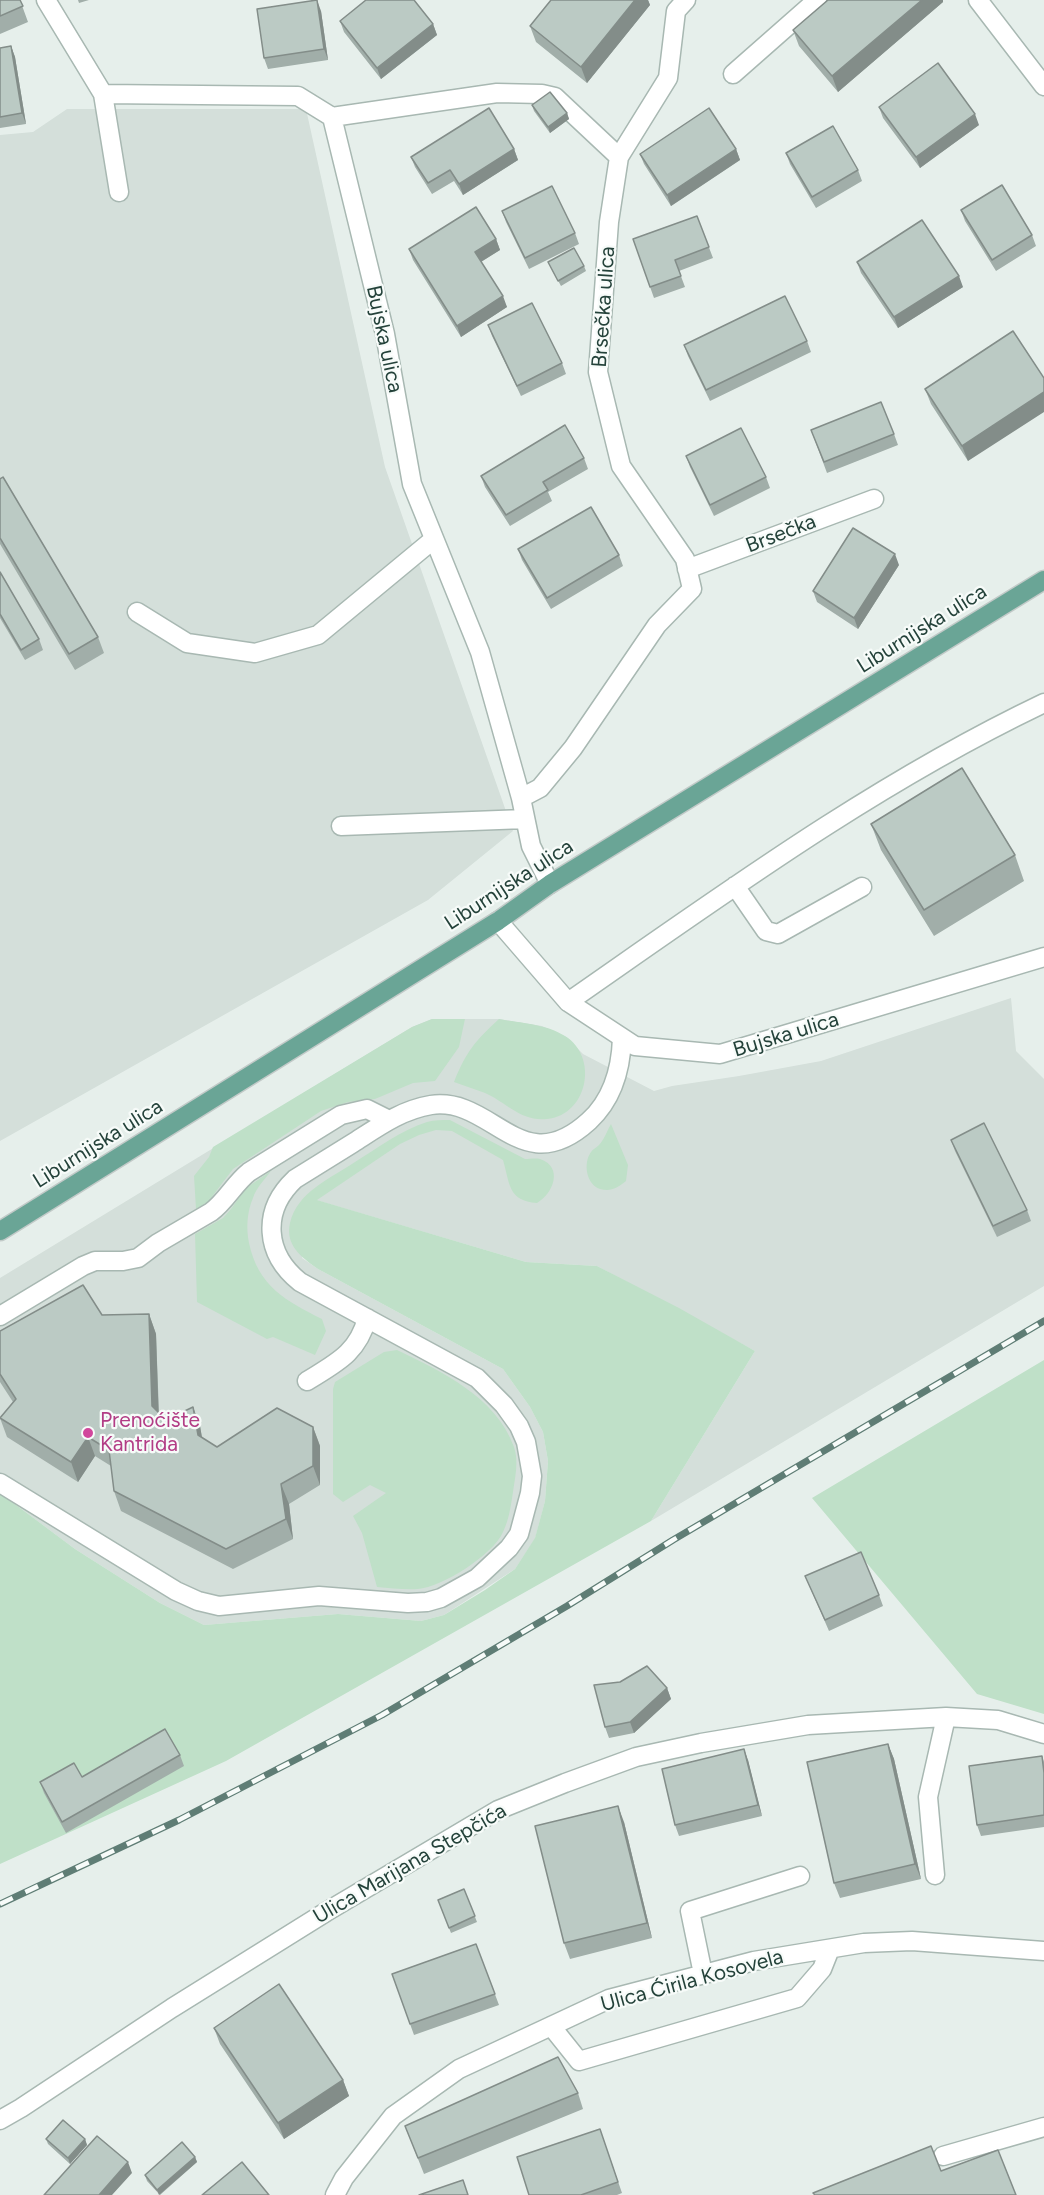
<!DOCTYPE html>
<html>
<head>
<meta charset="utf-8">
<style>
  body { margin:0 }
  canvas { display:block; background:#e6efeb }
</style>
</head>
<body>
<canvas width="1044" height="2195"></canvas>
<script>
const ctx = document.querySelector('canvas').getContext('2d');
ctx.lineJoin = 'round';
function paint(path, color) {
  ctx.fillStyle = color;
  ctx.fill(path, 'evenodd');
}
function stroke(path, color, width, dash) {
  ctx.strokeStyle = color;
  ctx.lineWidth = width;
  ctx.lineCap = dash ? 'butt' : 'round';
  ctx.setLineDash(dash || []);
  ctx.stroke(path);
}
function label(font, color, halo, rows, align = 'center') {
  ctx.font = font + ' Figtree,sans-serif';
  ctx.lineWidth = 4.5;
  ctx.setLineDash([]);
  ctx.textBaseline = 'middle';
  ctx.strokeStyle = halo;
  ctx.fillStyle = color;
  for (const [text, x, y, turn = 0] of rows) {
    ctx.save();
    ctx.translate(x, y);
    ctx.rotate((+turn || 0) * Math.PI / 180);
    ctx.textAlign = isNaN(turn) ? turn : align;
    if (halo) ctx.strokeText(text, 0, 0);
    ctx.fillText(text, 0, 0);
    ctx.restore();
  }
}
paint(new Path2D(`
  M67,109H306L385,467L513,831L428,900L0,1141V135L33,132Z
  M1011,998L1016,1051L1044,1079V1286L651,1521L755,1351L597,1266L526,1262L316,1200L302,1258L318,1269L503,1369L530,1407L543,1432L548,1461L545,1501L535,1539L515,1569L444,1615L421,1621L338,1614L204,1625L160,1603L75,1549L0,1493V1278L412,1027L432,1019H499L542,1026L566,1037L583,1054L654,1091L672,1086L739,1076L821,1061Z`), '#d4dfda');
paint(new Path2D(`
  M432,1019H465L459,1047L435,1081L413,1083L375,1099L348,1102L321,1111L233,1169L208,1202L196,1209L194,1176L209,1157L213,1147L412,1027Z
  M499,1019C521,1023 546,1024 565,1036C599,1057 588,1115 547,1119C521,1122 506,1102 485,1093C475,1089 464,1086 454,1082C466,1052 475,1041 499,1019Z
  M450,1120L525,1159C529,1159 536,1158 540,1159C564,1167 553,1194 537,1203C508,1201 510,1184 503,1160L452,1131L436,1130L419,1135L400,1144L317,1200L526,1262L597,1266L679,1308L755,1351L651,1521L226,1761L0,1864V1493L75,1549L160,1603L204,1625L338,1614L421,1621L444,1615L485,1590L515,1569L535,1538L545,1501L548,1461L543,1432L530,1407L503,1369L318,1269C301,1257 285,1245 290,1223C297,1192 331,1178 355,1162C378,1148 401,1130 427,1122C434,1120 442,1120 450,1120Z
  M611,1124L628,1165L626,1181C617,1188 611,1192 600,1189C586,1184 583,1163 591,1152C593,1149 596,1148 599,1145C604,1140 607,1131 611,1124Z
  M271,1171C265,1179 256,1188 253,1198C247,1212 246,1228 249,1243C258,1286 286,1301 322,1319L326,1331L315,1355L273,1337L267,1339L197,1302L195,1234L223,1218L231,1209L246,1188Z
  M397,1350C441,1371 496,1397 514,1447C519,1461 515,1478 513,1492C511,1505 509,1520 503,1532C493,1555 442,1587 418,1589C405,1590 390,1588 377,1587L362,1533L353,1516L386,1493L370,1485L343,1502L333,1494V1389L335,1382L384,1352Z
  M1044,1360V1714L977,1694L812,1498Z`), '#bfe0c8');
const minor = new Path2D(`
  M46,0L103,94L298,96L332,117L385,334L412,484L480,652L521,798L531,846L550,884
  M978,0L1044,86
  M733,74L817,0
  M103,94L119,192
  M332,117L497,93L542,94L555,97L619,157
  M687,569L874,499
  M137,612L187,643L255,653L318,635L434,539
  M521,798L540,788L573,748L657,625L692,589L685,559L621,466L598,372L609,222L619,157L668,78L676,11L686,0
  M341,826L525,819
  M735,886L766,931L778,934L862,887
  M498,921L568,1002L635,1046L720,1054L1044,957
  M568,1002C722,895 874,784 1044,703
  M0,1316L83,1266L95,1261H123L138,1258L158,1243L211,1212C226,1201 234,1184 249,1172L341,1115L367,1109L389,1120
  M307,1381C336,1363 358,1353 367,1318
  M0,1483L176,1591L198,1601L219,1606L319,1596L408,1603L427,1602L441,1598L477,1578L509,1548L519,1534L530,1493L532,1476L526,1442L519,1426L504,1405L477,1378L300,1282C265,1254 261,1211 295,1179C314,1167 334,1155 353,1143C378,1127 401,1110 431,1105C493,1096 521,1183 589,1121C613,1099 621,1068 622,1038
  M935,1875L928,1797L946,1717
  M703,1974L690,1911L800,1876
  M551,2026L579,2061L797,1998L822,1969L830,1949
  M0,2120L21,2108L172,2008L326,1912L498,1810L565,1783L636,1757L701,1743L808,1725L946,1717L998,1720L1044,1734
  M943,2156L1044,2127
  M335,2195L344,2178L393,2116L459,2069L609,1999L754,1961L864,1943L912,1941L1044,1951`);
const major = new Path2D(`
  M0,1231L498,921L550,884L1044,580`);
stroke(minor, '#a8b8b2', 21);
stroke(major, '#c2cac8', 21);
stroke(minor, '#fff', 18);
stroke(major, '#6aa596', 18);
const rail = new Path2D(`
  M0,1904L179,1820L382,1715L567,1606L673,1540L1044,1321`);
stroke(rail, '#5f7d75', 7);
stroke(rail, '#f7fbf9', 4.5, [14]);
paint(new Path2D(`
  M0,0H20L28,22L0,34Z
  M78,0H89L79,3Z
  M551,0H648L650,5L587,83L536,42L530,26Z
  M828,0H943V2L838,92L799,46L793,30Z
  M321,11L328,60L268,69L264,58Z
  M340,21L433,24L437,35L381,79L344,32Z
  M11,46L15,57L26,124L0,128V48Z
  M532,105L567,113L569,119L550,133L534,111Z
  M879,107L979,125L920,168L883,118Z
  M514,149L518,160L463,195L454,181L432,194L415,167L411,157Z
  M736,149L740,160L671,206L644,164L640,154Z
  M786,153L858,170L862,181L816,208L790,164Z
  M961,210L1032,235L1036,246L996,271L965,221Z
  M502,211L575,233L579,244L529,269L506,222Z
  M697,216L713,258L679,271L685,287L654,298L633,239Z
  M496,239L500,250L481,262L507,307L461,337L413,260L409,249Z
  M548,262L584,266L586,271L561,286Z
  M857,262L963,287L898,328L861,273Z
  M488,325L562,363L566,374L521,396L492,336Z
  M1013,331L968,461L931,404L925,389Z
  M807,341L811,352L710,401L688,356L684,345Z
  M811,430L894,434L898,445L827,473Z
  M686,456L766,477L770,488L714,516L690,467Z
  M584,458L588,469L548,492L552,501L510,526L485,487L481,476Z
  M0,479L98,637L104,653L75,670L0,544Z
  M518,549L619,555L623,566L551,609L522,560Z
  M899,565L858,629L817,602L813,591Z
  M0,572L39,639L43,650L25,660L0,618Z
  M871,824L1015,855L1024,881L934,936L881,850Z
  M951,1140L1027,1210L1031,1221L997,1237L955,1151Z
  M149,1314L156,1334L159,1413L166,1420L193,1407L200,1426L202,1438L217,1447L313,1427L320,1446V1485L289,1504L293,1539L233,1569L121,1511L114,1491L111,1466L95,1456L78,1482L7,1437L0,1418L13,1402L0,1382V1331L102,1315Z
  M805,1576L879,1595L883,1606L829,1631Z
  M620,1682L667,1688L671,1699L634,1733L609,1738L605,1727Z
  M888,1744L894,1759L921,1879L840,1898L834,1883Z
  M180,1755L184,1766L66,1833L44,1793L40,1782L82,1777Z
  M1042,1756L1044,1762V1827L981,1836L977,1825Z
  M748,1760L762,1816L679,1836L675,1825Z
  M624,1822L652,1938L570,1959L564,1943Z
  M464,1889L477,1922L451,1933L438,1900Z
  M476,1944L499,2005L414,2035L392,1974Z
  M214,2028L343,2080L349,2096L284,2139L220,2044Z
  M578,2093L583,2109L424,2174L405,2126Z
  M600,2129L622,2193L617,2195H529Z
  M46,2139H85L87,2145L70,2164L48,2144Z
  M195,2157L197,2162L160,2195L147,2181L145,2175Z`), '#a1aea9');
paint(new Path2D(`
  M317,0L321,11L328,60L324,49Z
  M635,0H648L650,5L587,83L581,67Z
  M922,0H943V2L838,92L832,76Z
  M433,24L437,35L381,79L377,68Z
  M11,46L15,57L26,124L22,113Z
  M567,113L569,119L550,133L548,127Z
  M975,114L979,125L920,168L916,157Z
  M514,149L518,160L463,195L459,184Z
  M736,149L740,160L671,206L667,195Z
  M496,239L500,250L479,263L475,252Z
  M959,276L963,287L898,328L894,317Z
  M503,296L507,307L461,337L457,326Z
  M1044,392V412L968,461L962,446Z
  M895,554L899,565L858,629L854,618Z
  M149,1314L156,1334L159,1426L152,1406Z
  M193,1407L200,1426L205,1455L198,1435Z
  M313,1427L320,1446V1485L313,1466Z
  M88,1437L95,1456L78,1482L71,1462Z
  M281,1484L289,1504L293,1539L286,1519Z
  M667,1688L671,1699L634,1733L630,1722Z
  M888,1744L894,1759L921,1879L915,1864Z
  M744,1749L748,1760L762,1816L758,1805Z
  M618,1806L624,1822L652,1938L647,1923Z
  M343,2080L349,2096L284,2139L278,2123Z
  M85,2139L87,2145L70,2164L68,2158Z
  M195,2157L197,2162L159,2195L157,2190Z
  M128,2162L132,2173L112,2195H99Z`), '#838d89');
const building = new Path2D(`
  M0,0H20L23,6L0,16Z
  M317,0L324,49L264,58L257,9Z
  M366,0H414L433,24L377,68L340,21Z
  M551,0H635L581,67L530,26Z
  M828,0H922L832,76L793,30Z
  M11,46L22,113L0,117V48Z
  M938,63L975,114L916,157L879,107Z
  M550,92L567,113L548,127L532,105Z
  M489,108L514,149L459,184L450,170L428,183L411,157Z
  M709,108L736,149L667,195L640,154Z
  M833,126L858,170L812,197L786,153Z
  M1002,185L1032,235L992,260L961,210Z
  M552,186L575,233L525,258L502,211Z
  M476,207L496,239L475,252L503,296L457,326L409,249Z
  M697,216L709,247L675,260L681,276L650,287L633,239Z
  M922,220L959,276L894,317L857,262Z
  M574,248L584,266L558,281L548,262Z
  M785,296L807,341L706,390L684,345Z
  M532,303L562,363L517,386L488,325Z
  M1013,331L1044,378V392L962,446L925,389Z
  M881,402L894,434L824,462L811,430Z
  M565,425L584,458L543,482L548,490L506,515L481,476Z
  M741,428L766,477L710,505L686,456Z
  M3,477L98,637L69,654L0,538V479Z
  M591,507L619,555L547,598L518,549Z
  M853,528L895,554L854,618L813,591Z
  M0,572L39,639L21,650L0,614Z
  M962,768L1015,855L924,910L871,824Z
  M984,1123L1027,1210L993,1226L951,1140Z
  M83,1285L102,1315L149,1314L152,1406L166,1420L193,1407L198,1435L217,1447L277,1408L313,1427V1466L281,1484L286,1519L226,1549L114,1491L109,1450L88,1437L71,1462L0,1418L16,1399L0,1374V1331Z
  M861,1552L879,1595L825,1620L805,1576Z
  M647,1666L667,1688L630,1722L605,1727L594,1685L620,1682Z
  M165,1729L180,1755L62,1822L40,1782L74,1763L82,1777Z
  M888,1744L915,1864L834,1883L807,1762Z
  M744,1749L758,1805L675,1825L662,1769Z
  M1042,1756L1044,1773V1815L977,1825L969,1766Z
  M618,1806L647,1923L564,1943L535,1826Z
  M464,1889L475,1916L449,1928L438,1900Z
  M476,1944L495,1994L410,2024L392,1974Z
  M279,1984L343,2080L278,2123L214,2028Z
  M558,2057L578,2093L418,2158L405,2126Z
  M63,2120L85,2139L68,2158L46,2139Z
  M600,2129L618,2182L581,2195H529L517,2157Z
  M97,2136L128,2162L99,2195H44Z
  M182,2142L195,2157L157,2190L145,2175Z
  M931,2146L941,2171L998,2150L1016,2195H815L813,2193Z
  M242,2162L269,2195H202Z
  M463,2180L468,2195H419Z`);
paint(building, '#bbcac4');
stroke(building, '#838d89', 1.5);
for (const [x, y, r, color] of [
  [88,1433,6,"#d1479c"]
]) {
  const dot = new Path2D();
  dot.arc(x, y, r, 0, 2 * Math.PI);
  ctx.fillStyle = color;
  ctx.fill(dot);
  stroke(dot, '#f7fbf9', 2);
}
label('21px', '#24423a', '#f7fbf9', [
  ["Brsečka ulica",604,307,-86],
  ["Bujska ulica",384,339,78],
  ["Brsečka",781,534,-21],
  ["Liburnijska ulica",922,629,-32],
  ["Liburnijska ulica",509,885,-33],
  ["Bujska ulica",786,1035,-17],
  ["Liburnijska ulica",98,1144,-32],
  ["Ulica Marijana Stepčića",410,1864,-30],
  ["Ulica Ćirila Kosovela",692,1981,-15]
]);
label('21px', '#b23c85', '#f7fbf9', [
  ["Prenoćište",100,1421],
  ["Kantrida",100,1445]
], 'left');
</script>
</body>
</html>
